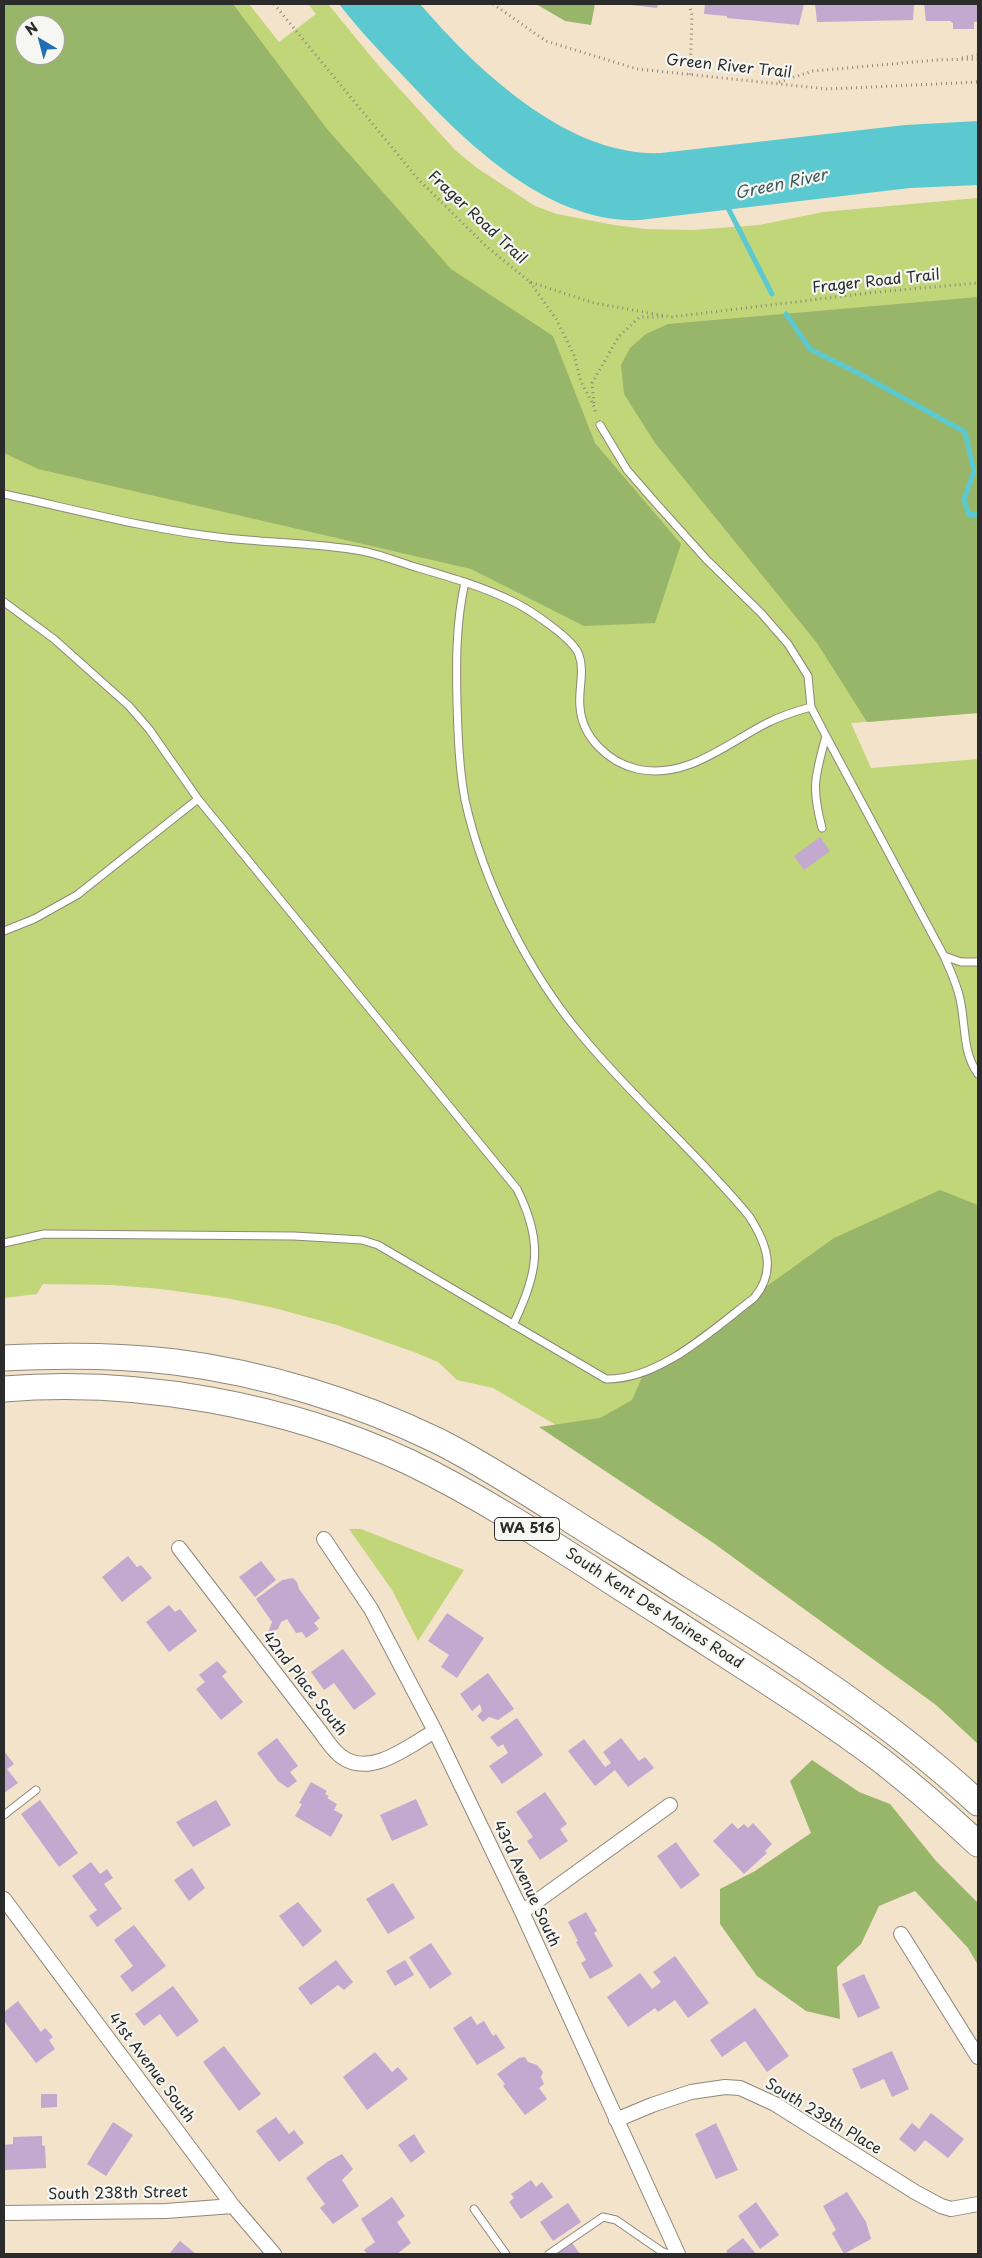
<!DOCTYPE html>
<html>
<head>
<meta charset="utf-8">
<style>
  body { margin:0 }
  #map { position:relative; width:982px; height:2258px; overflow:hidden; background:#f2e3ca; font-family:"Playpen Sans",sans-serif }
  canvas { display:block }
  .frame { position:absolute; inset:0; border:5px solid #2b2b2b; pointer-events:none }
  .north { position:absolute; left:15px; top:15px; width:50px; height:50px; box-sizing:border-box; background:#f6f6f2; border:1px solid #a5a5a2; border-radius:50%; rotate:323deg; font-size:14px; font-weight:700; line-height:20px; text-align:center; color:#2b2b2b }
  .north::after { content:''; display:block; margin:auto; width:18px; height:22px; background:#1f6fb2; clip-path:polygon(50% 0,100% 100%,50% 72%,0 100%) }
</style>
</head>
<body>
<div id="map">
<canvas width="982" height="2258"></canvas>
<div class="frame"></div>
<div class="north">N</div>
</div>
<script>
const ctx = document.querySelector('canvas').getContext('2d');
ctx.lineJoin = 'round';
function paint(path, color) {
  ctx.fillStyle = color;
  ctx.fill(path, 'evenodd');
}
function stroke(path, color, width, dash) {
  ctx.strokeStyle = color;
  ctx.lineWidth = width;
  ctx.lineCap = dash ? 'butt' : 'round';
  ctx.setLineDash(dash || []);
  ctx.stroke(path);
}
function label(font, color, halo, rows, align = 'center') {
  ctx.font = font + ' "Playpen Sans",sans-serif';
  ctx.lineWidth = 4.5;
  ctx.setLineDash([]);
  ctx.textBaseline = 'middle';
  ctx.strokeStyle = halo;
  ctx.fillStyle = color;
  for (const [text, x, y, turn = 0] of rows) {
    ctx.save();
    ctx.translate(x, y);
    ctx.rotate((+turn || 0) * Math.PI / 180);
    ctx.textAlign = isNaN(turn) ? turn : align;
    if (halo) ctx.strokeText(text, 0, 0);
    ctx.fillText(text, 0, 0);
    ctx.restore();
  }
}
paint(new Path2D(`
  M4,4H249L279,42L316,14L308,4H328L378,65L455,150L477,168L535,206L557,214L614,225L645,229L692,230L759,225L823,212L978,198V713L851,723L871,768L978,759V1652L573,1435L493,1388L457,1380L438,1362L414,1352L337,1325L274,1308L226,1298L161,1289L112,1285L43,1284L37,1294L4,1298ZM25,25H55V55H25Z
  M349,1529H361L464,1570L418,1641L392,1590Z`), '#c1d579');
paint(new Path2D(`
  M4,4H233L327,129L451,269L553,336L595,443L681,544L655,623L584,626L471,569L38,469L4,453ZM25,25H55V55H25Z
  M536,4H595L591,25L565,21Z
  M978,297V713L867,722L817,643L655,443L624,394L621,365L630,348L646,334L668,324Z
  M940,1190L978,1205V1744L936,1705L712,1542L539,1427L600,1418L632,1400L643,1375L834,1238Z
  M812,1760L859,1792L890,1804L936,1861L978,1903V1965L968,1948L915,1891L879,1906L861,1944L837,1967L840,2019L806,2011L757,1976L720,1924V1889L755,1871L811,1833L790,1781Z`), '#98b669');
paint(new Path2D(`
  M339,4H420C477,70 568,157 661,153L905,125L978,121V185L910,188L640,220C548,224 466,143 408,81C384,56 360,31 339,4Z`), '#5cc9d0');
stroke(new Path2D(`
  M726,204L772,294
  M786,314L810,349L860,374L965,432L974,471L964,500L969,515L978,514`), '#5cc9d0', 5);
paint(new Path2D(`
  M658,4L657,8L631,5V4Z
  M705,4H804L799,25L727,18V16L704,14Z
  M815,4H914L913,20L817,22Z
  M924,4H978V22H974V29H953V23L950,21H926Z
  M820,837L830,851L804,870L794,856Z
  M128,1556L137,1567L141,1565L152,1578L122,1602L102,1577Z
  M261,1561L276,1580L255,1597L239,1577Z
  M293,1578L297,1582L299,1589L320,1618L314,1623L319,1629L306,1638L302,1632L296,1633L287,1619L281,1622L278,1629L268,1633L272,1622L256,1599L282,1580Z
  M169,1605L175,1612L180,1609L197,1631L169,1652L146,1622Z
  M447,1613L484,1638L457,1678L441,1667L449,1655L428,1641Z
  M343,1649L376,1694L354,1710L334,1683L324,1690L311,1672Z
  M217,1661L227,1672L222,1676L243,1702L221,1720L196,1689L205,1682L199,1675Z
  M488,1673L514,1709L498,1720L489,1717L483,1722L477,1716L482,1711L480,1704L472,1711L460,1694Z
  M517,1718L543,1755L502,1784L489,1766L508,1753L503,1744L498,1747L490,1737Z
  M277,1738L298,1766L290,1772L297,1781L288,1788L278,1781L257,1753Z
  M621,1738L639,1761L645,1757L654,1768L628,1787L615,1770L595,1786L568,1751L584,1739L605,1767L611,1763L603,1752Z
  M4,1751L14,1764L7,1769L18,1783L4,1793Z
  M311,1782L327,1791L325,1794L329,1796L327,1798L337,1804L334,1810L343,1815L331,1837L295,1816L302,1804L299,1803Z
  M545,1792L567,1824L560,1829L568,1841L540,1860L527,1841L533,1837L516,1812Z
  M416,1799L428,1825L392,1841L380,1815Z
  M40,1800L78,1853L59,1867L21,1814Z
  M216,1800L231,1825L193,1847L176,1822Z
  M732,1823L738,1829L744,1824L748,1828L753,1823L772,1844L765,1851L767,1853L744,1874L713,1841Z
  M676,1842L700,1875L681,1889L657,1856Z
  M91,1862L100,1874L107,1869L113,1878L104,1884L122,1909L97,1927L89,1916L97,1910L72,1876Z
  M192,1868L205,1888L189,1901L174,1880Z
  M393,1883L415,1918L388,1934L366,1899Z
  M298,1902L322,1931L303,1947L279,1916Z
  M586,1912L597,1931L594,1933L613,1966L590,1979L581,1963L586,1960L576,1942L578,1941L568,1922Z
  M134,1925L166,1966L132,1992L120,1976L133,1966L114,1940Z
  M431,1943L452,1974L430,1989L409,1957Z
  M675,1956L709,2003L688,2018L675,2000L658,2012L655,2008L628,2027L607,1997L640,1973L652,1989L661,1982L653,1972Z
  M336,1960L353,1982L344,1990L338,1985L311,2005L298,1988Z
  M405,1960L414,1975L395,1986L386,1971Z
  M864,1974L880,2008L858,2018L842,1984Z
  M173,1986L199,2021L177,2037L160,2014L144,2026L135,2014Z
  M18,2001L41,2032L45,2028L53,2037L49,2040L55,2049L36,2063L4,2021V2012Z
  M755,2008L789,2056L767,2072L745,2041L722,2057L710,2040Z
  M471,2016L477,2025L484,2021L493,2036L496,2034L505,2048L477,2065L453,2028Z
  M224,2046L261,2094L239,2111L203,2062Z
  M892,2051L909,2089L892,2097L884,2079L861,2089L852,2069Z
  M375,2052L392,2072L398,2067L408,2079L367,2110L343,2077Z
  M525,2057L528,2062L537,2065L543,2072L541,2077L544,2084L539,2088L547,2099L525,2115L503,2086L505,2084L497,2074L519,2058Z
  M41,2094H57V2107L41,2108Z
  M931,2113L964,2139L948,2158L925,2140L915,2152L899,2139L912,2123L919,2129Z
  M276,2117L289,2134L294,2130L304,2143L279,2162L256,2131Z
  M113,2122L133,2135L106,2176L87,2164Z
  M716,2123L738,2170L716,2179L695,2134Z
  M414,2134L425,2152L411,2163L398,2145Z
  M42,2136V2145L45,2146L46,2168L4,2170V2145L13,2144V2137Z
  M342,2154L353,2169L342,2180L359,2206L333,2224L320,2208L325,2204L306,2178L327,2162Z
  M531,2180L536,2187L542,2182L553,2197L521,2219L509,2202L514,2198L511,2194Z
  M847,2192L866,2222L871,2239L844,2254L832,2233L836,2230L823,2206Z
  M392,2197L405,2216L397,2222L411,2243L397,2254H367L364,2250L375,2242L361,2219Z
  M756,2202L779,2235L760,2249L738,2216Z
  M568,2203L581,2222L553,2241L540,2222Z
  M743,2238L756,2254H728L726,2251Z
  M180,2241L196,2254H169Z
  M572,2243L580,2254H557Z`), '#c3a8cf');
const lane = new Path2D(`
  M600,425L627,470L654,501L706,559L761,613L788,644L808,676L811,707L826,736C815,777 811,786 822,828
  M4,494C77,510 151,530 226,538C271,543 317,543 362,551C379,554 396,561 412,566C446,576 482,586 514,602C530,610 574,639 579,655C585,671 578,690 580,707C582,737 608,762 637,769C686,780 726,744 767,723C781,716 796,711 811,707
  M4,602L54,639L129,706L149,729L198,799L517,1189C544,1243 538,1272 513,1325
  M826,736L944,956C950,970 957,984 960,999C966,1025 962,1052 978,1074
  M4,931L34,919L77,895L198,799
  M944,956L961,962H978
  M4,1243L44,1234L294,1236L362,1240L378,1245L606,1379C660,1380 713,1329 754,1298C777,1271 767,1244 749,1216C697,1153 634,1099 582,1036C528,972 483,882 465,800C459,768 458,735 457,703C456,662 456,622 465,582
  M4,1815L36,1790
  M474,2209L506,2254
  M549,2254L603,2217L616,2220L661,2251L669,2254`);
const street = new Path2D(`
  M324,1539L371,1609L435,1731L522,1912L678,2254
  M179,1548L319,1730C326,1739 333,1751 342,1757C371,1778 410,1745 435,1731
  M4,1899L233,2206L274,2254
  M522,1912L670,1805
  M901,1934L978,2057
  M616,2120L652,2105L691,2092L725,2087L740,2088L775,2104L915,2192L941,2206L951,2209L978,2204
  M4,2213L166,2211L233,2206`);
const highway = new Path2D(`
  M4,1358C61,1355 118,1355 175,1362C263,1373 358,1402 438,1441C482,1463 524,1491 566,1517C603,1541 641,1564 678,1588C783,1653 887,1719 978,1803
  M4,1389C138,1378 287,1405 409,1462C500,1506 584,1565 670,1619C741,1665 814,1710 882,1761C915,1787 947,1815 978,1844`);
stroke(lane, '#8e877a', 9);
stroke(street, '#8e877a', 16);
stroke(highway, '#8e877a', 27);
stroke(new Path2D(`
  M274,4L418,179L486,246L530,282L594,303L671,317L877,292L978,283
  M493,4L546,41L637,69L828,89L978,82
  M689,4L692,15L690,75
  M962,58L978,55
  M779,82L813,71L936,60L978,59
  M530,282L556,319L574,355L581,382L593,404L596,414
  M594,403L592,383L619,336L640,317H663`), '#8e877a', 3, [1, 4]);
stroke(lane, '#fff', 7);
stroke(street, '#fff', 14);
stroke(highway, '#fff', 25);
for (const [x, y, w] of [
  [527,1529,65]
]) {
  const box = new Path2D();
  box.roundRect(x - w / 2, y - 11.5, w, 23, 4);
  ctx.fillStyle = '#f6f6f2';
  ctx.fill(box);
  stroke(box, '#2b2b2b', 1);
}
label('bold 14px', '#2b2b2b', null, [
  ["WA 516",527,1529]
]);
label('15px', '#2b2b2b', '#f6f6f2', [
  ["Green River Trail",729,67,6],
  ["Frager Road Trail",477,218,43],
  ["Frager Road Trail",876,282,-6],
  ["South Kent Des Moines Road",654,1609,33],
  ["42nd Place South",304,1684,52],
  ["43rd Avenue South",526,1884,65],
  ["41st Avenue South",151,2068,53],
  ["South 239th Place",823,2117,31],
  ["South 238th Street",118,2194,-1]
]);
label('italic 16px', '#3a5a5d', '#f6f6f2', [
  ["Green River",781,185,-12]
]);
</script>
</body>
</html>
